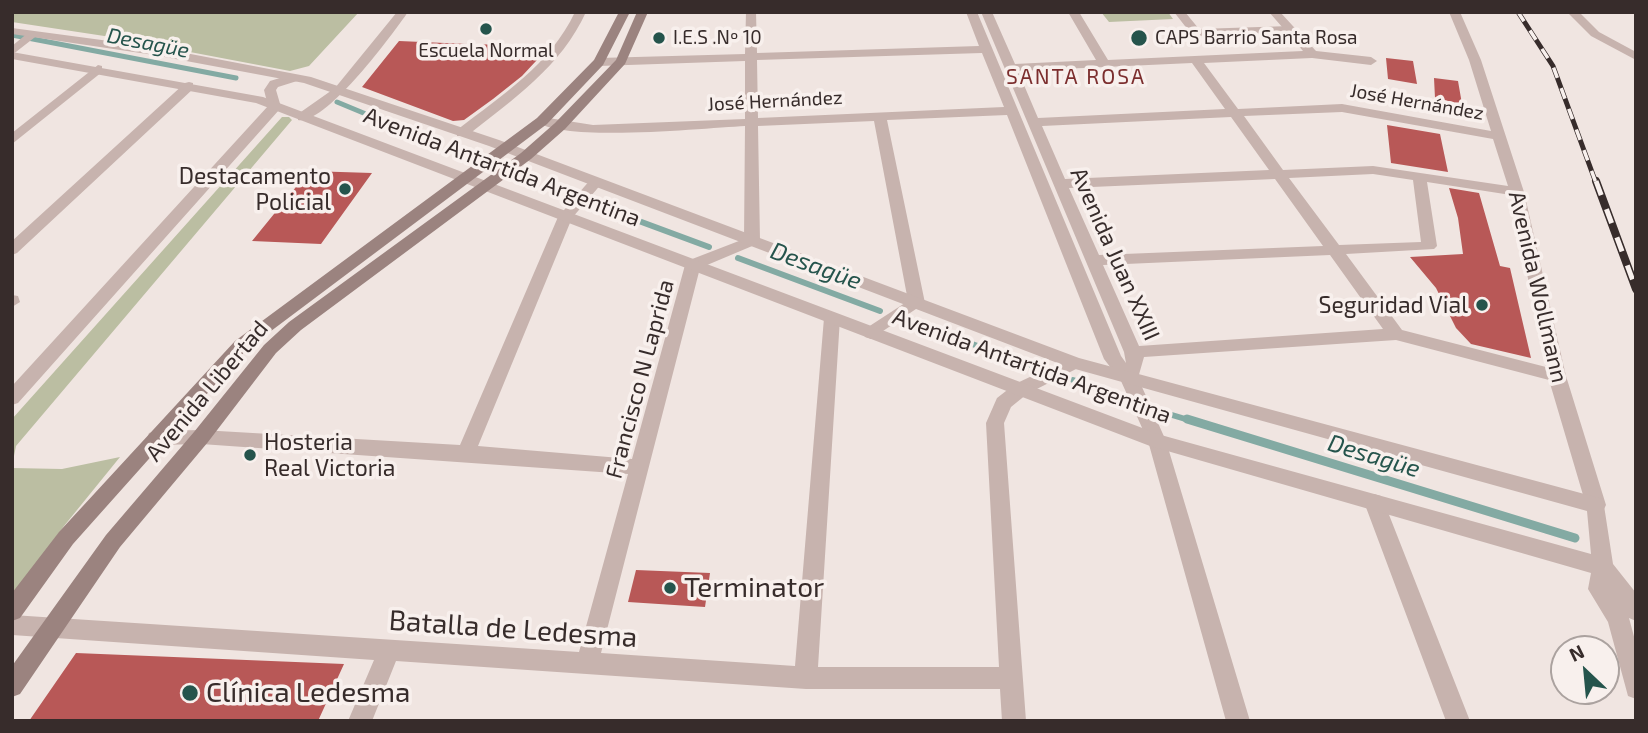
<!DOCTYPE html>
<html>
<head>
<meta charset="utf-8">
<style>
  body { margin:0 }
  #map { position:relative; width:1648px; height:733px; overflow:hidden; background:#f0e5e1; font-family:"Exo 2",sans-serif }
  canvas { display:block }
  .frame { position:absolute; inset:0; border:14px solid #372c2b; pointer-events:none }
  .north { position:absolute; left:1550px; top:635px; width:70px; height:70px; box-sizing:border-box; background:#f8f0ed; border:2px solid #aba29f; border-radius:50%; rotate:334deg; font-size:19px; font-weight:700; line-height:28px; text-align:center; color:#372c2b }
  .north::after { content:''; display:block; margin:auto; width:24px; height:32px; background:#25544c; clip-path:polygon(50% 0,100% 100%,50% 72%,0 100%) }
</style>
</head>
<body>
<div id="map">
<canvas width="1648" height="733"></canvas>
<div class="frame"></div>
<div class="north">N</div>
</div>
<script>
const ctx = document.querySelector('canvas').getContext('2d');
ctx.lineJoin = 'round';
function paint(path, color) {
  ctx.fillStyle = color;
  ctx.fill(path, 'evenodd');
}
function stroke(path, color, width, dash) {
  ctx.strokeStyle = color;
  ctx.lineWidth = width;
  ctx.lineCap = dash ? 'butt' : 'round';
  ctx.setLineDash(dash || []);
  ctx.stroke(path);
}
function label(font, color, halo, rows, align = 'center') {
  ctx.font = font + ' "Exo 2",sans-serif';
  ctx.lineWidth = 7;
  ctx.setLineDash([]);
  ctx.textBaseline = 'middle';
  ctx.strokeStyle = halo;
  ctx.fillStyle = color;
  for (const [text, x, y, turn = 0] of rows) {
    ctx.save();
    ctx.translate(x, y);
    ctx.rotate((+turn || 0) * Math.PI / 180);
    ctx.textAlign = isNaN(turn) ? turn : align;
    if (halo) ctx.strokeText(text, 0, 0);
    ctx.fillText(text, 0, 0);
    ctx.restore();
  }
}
paint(new Path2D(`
  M12,12H359L309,66L290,71L111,37L12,22Z
  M1101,12H1168L1173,19L1109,22Z
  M282,117H289L292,120L16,446L12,466V419Z
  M120,457L64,526L12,597V468L62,469Z`), '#bbbea2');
stroke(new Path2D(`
  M12,35L236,78
  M337,102L426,139`), '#83aaa3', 5);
stroke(new Path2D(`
  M593,204L709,247
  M738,258L880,311
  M913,323L1034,366
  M1073,380L1119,396
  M1162,412L1192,421`), '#83aaa3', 6);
stroke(new Path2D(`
  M1187,419L1575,538`), '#83aaa3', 9);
paint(new Path2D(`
  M399,41L468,44L550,46L522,76L493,99L464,120L453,121L362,87Z
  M1386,58L1413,61L1417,84L1388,79Z
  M1434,78L1458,81L1462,104L1435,98Z
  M1387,125L1440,134L1448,172L1391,163Z
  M309,171L372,173L321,244L252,241Z
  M1449,188L1479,193L1500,266L1510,268L1531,358L1471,344L1456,328L1436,288L1410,257L1463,254L1458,218Z
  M636,570L710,573L705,607L628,602Z
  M76,653L344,664L318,721H29Z`), '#b85857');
paint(new Path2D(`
  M1174,12H1185L1199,29L1290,26L1296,29L1290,32L1196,36L1192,35Z`), '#c7b3ae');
paint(new Path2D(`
  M397,12H408C392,35 326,125 298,120V114L335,88Z
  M575,12H586C561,67 513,99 467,136H457V130C502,95 550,65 575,12Z
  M746,12H756L757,53L979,46L966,12H977L1121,356L1126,363L1124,352L981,12H992L1015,64L1096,60L1068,12H1079L1108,60L1303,51L1269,12H1280L1316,51L1371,57L1377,61L1371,65L1312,58L1204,63L1238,109L1342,104L1491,131L1469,60L1449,12H1460L1481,60L1524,192L1566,376L1606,505L1603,511L1596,513L1589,511L1586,505L1549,380L1396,340L1144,357L1138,378L1166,441L1250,721H1226L1148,441L1121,381L1104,359L1007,115L887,120L925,303L871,339L865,337L863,333L865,329L908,301L874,121L758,126L760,241L757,244L700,268L601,653L795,666L824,318L832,312L840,318L818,667H999L986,423L997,398L1015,384L1068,359H1080L1083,363L1080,367L1027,394L1011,407L1004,423L1026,721H1002L1000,689H806L396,661L372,721H348L374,660L12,635V615L579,652L628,474L201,444L156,445L149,443L147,438L149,433L156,431L201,430L460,445L558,217L591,179L596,178L603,182L572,218L478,446L632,459L685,265L687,261L744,239L745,126C705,128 562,143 536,121L542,117L593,125L745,119V61L599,66L593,62L599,58L745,54ZM982,53L1004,107L758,118L757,60ZM1192,63L1225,109L1038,118L1018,71ZM1342,112L1493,139L1508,186L1373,166L1283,170L1244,116ZM1231,117L1269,170L1065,179L1042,126ZM1373,174L1413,180L1421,242L1339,245L1289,178ZM1275,179L1323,246L1099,255L1069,188ZM1427,182L1511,195L1546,367L1402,330L1346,254L1434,249L1437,246ZM1330,255L1383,329L1139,346L1103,265Z
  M1567,12H1579L1599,32L1636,52V60L1591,36Z
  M29,32L39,34L12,55V46Z
  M98,65L102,66V72L12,144V133Z
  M293,74L299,78L297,81L278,87L276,90L281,107L279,110L18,403L12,405V386L268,106L264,90L270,81Z
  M189,82L193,83V89L17,253L12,255V241L185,83Z
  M12,295L18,296L20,302L12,307Z
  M1374,494L1381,496L1384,502L1470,721H1446L1364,502L1367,496Z`), '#c7b3ae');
paint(new Path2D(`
  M12,28L154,47L311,77L499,140L1079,358L1603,499L1613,564L1636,593V621L1629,618L1636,644V699L1628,696L1608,622L1588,589L1591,573L1150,446L256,103L12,59V52L263,97L1161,435L1591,554L1587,511L1068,367L489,146L304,83L154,55L12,34Z`), '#c7b3ae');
paint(new Path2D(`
  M619,12H630L603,65L547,124L247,349L73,544L20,618L12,621V593L59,532L235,341L537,118L594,60Z
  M637,12H648L625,64L565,129L531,159L301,330L276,353L208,442L120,547L20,694L12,697V666L106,535L194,432L264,345L289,322L521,153L555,123L616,60Z`), '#9b837f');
const railFar1 = new Path2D(`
  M1518,12L1553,66L1596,183`);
const rail = new Path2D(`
  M1596,181L1636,289`);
stroke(railFar1, '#372c2b', 5);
stroke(rail, '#372c2b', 8);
stroke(railFar1, '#f8f0ed', 3.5, [11]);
stroke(rail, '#f8f0ed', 5, [15]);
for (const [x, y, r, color] of [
  [486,29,7,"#25544c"],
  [659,38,7,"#25544c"],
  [1139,38,9,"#25544c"],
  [345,189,7,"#25544c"],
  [1482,305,7,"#25544c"],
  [250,455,7,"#25544c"],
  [670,588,7,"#25544c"],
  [190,693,9,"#25544c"]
]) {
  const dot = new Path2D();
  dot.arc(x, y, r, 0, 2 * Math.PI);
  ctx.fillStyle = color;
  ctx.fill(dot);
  stroke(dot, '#f8f0ed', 2.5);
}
label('19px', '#372c2b', '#f8f0ed', [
  ["I.E.S .Nº 10",673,38],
  ["CAPS Barrio Santa Rosa",1155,38],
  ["Escuela Normal",486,51,"center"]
], 'left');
label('19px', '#372c2b', '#f8f0ed', [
  ["José Hernández",775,101,-3],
  ["José Hernández",1417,102,10]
]);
label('italic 21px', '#25544c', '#f8f0ed', [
  ["Desagüe",148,43,11]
]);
ctx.letterSpacing = '2px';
label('21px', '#7c2e2e', '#f8f0ed', [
  ["SANTA ROSA",1076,77]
]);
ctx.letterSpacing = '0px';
label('23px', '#372c2b', '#f8f0ed', [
  ["Avenida Antartida Argentina",502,167,21],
  ["Avenida Juan XXIII",1115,254,66],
  ["Avenida Wollmann",1538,287,77],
  ["Avenida Antartida Argentina",1032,366,20],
  ["Francisco N Laprida",640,379,-75],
  ["Avenida Libertad",207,391,-50]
]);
label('23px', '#372c2b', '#f8f0ed', [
  ["Destacamento",331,176],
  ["Policial",331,202],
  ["Seguridad Vial",1468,305],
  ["Hosteria",264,442,"left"],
  ["Real Victoria",264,468,"left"]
], 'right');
label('italic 24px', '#25544c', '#f8f0ed', [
  ["Desagüe",816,266,20],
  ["Desagüe",1374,456,17]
]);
label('28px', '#372c2b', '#f8f0ed', [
  ["Terminator",684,588],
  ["Clínica Ledesma",206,693]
], 'left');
label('28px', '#372c2b', '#f8f0ed', [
  ["Batalla de Ledesma",513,629,4]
]);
</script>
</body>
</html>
